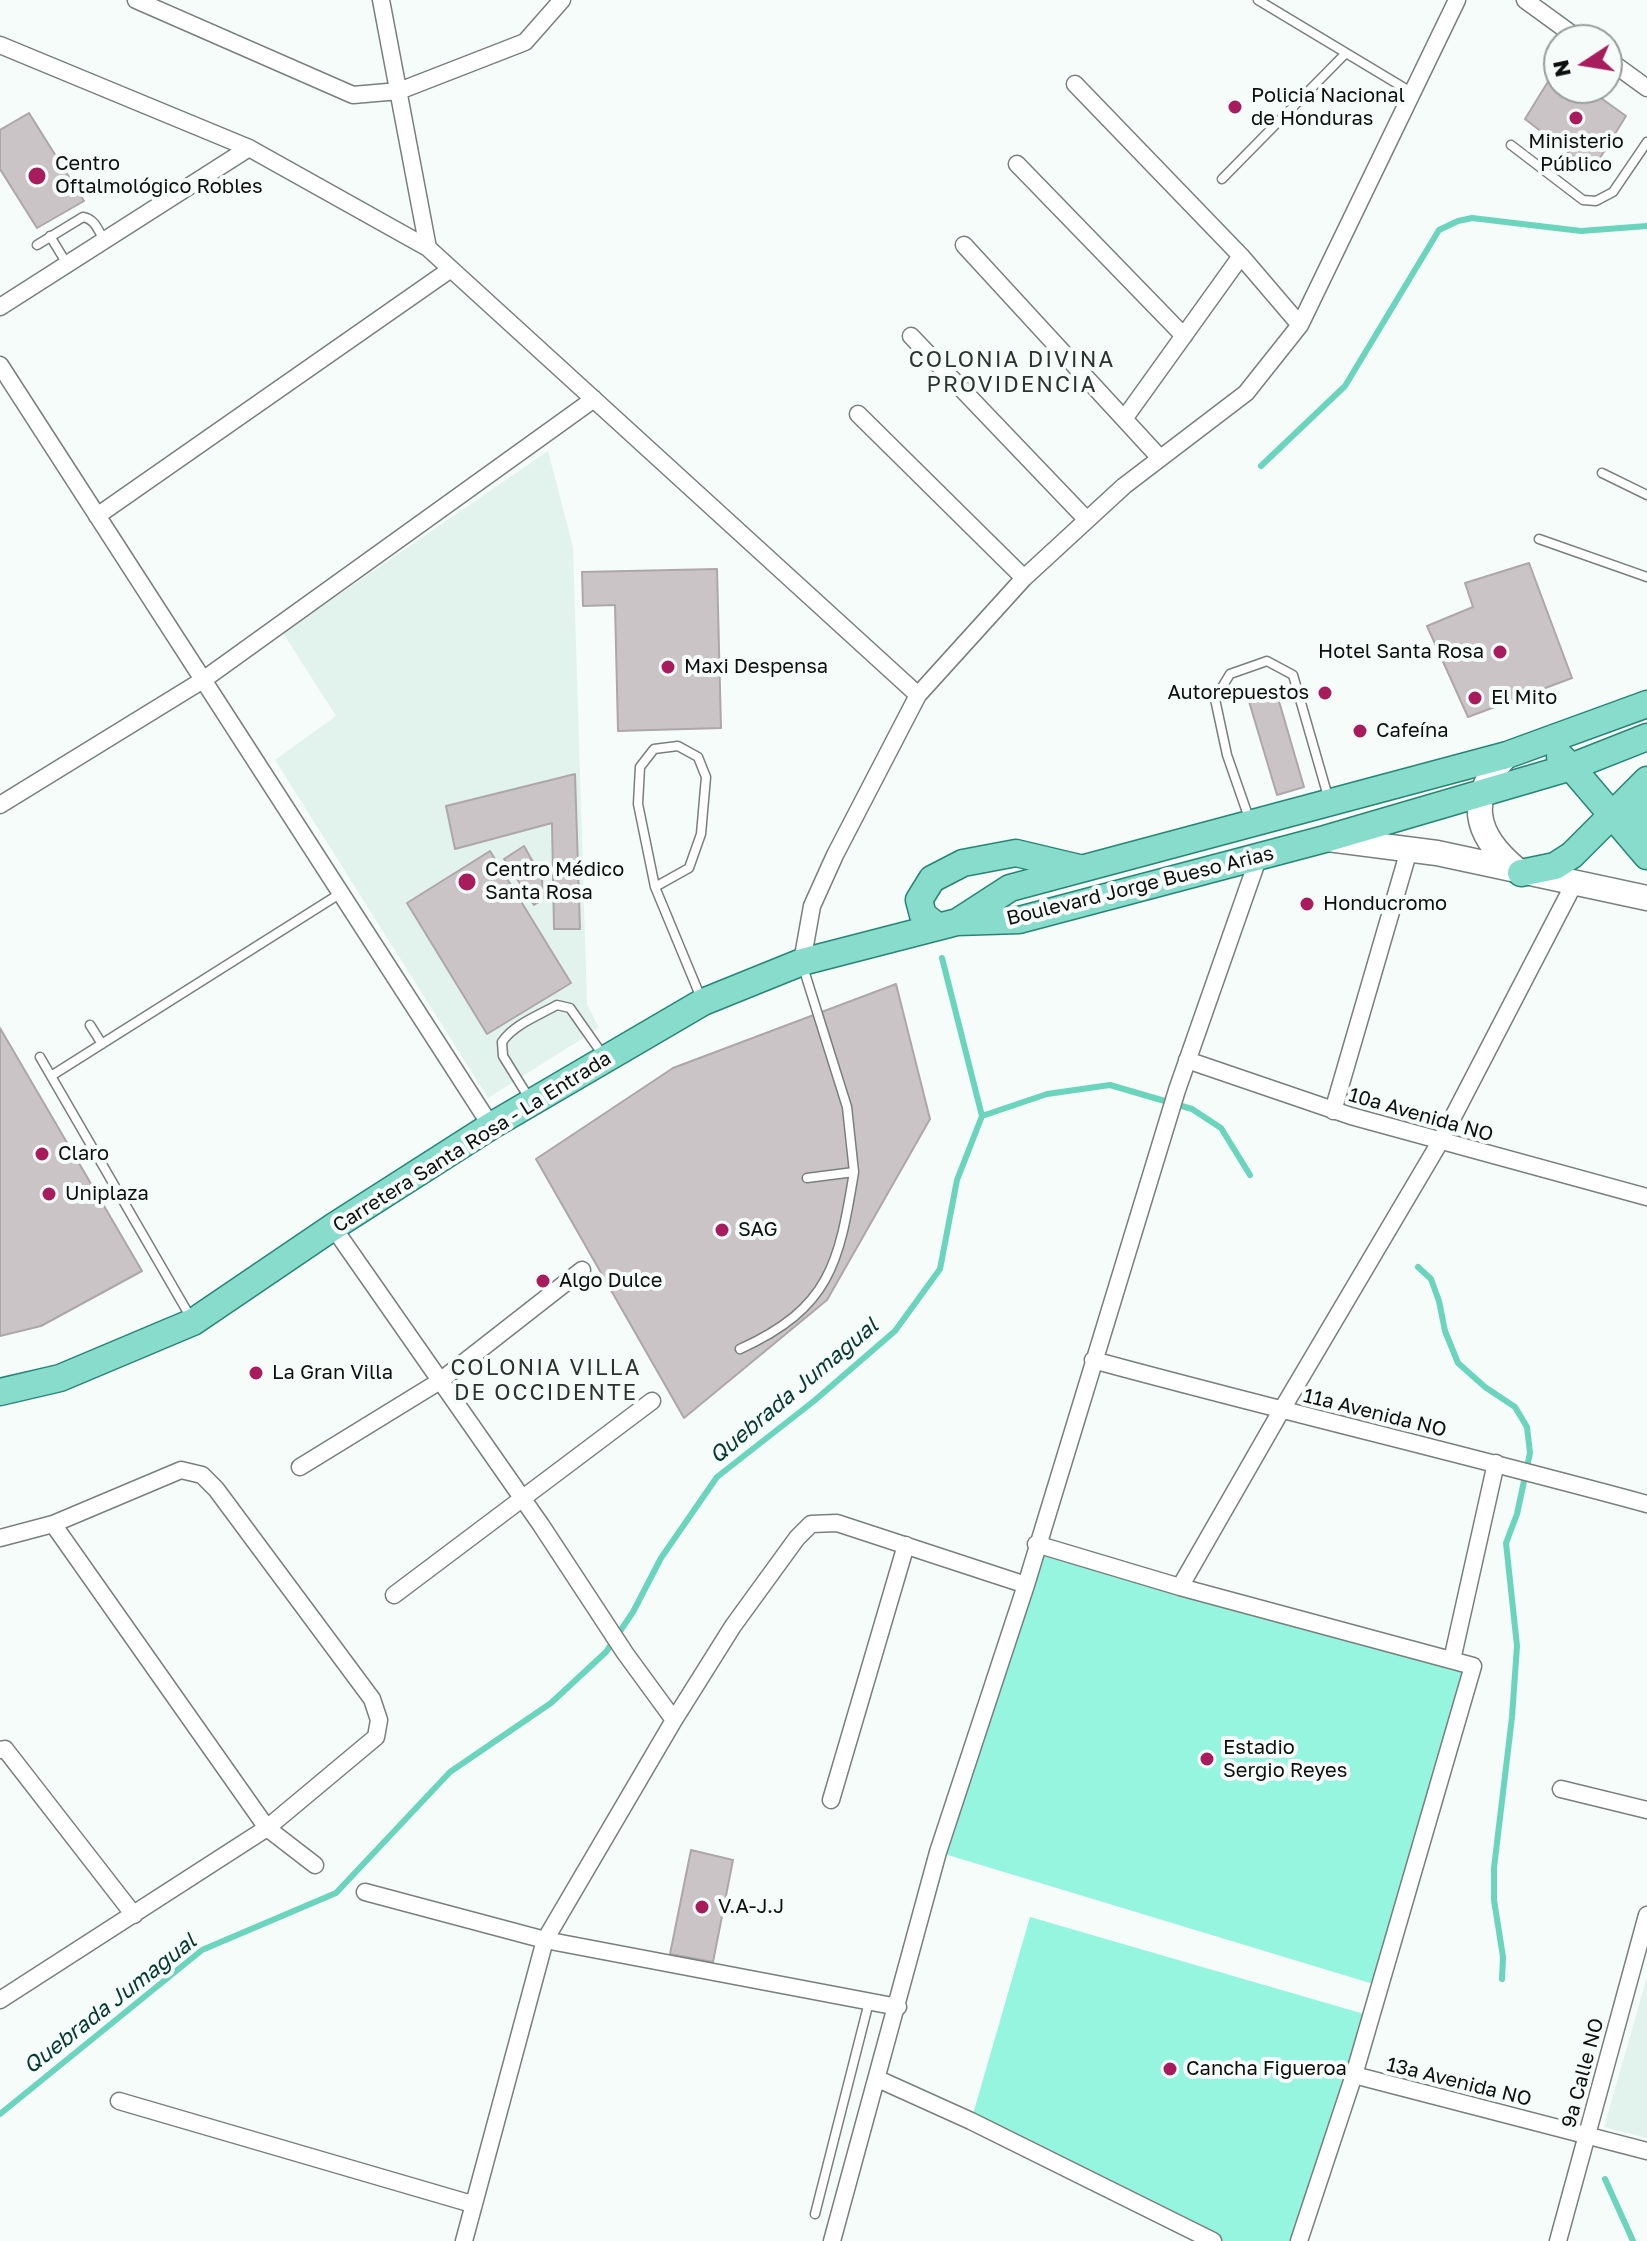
<!DOCTYPE html>
<html>
<head>
<meta charset="utf-8">
<style>
  body { margin:0 }
  #map { position:relative; width:1647px; height:2241px; overflow:hidden; background:#f5fcfa; font-family:"Golos Text",sans-serif }
  canvas { display:block }
  .north { position:absolute; left:1543px; top:24px; width:80px; height:80px; box-sizing:border-box; background:#f5fcfa; border:2px solid #989e9c; border-radius:50%; rotate:258deg; font-size:22px; font-weight:700; line-height:32px; text-align:center; color:#0d100f }
  .north::after { content:''; display:block; margin:auto; width:28px; height:36px; background:#a81c5d; clip-path:polygon(50% 0,100% 100%,50% 72%,0 100%) }
</style>
</head>
<body>
<div id="map">
<canvas width="1647" height="2241"></canvas>
<div class="north">N</div>
</div>
<script>
const ctx = document.querySelector('canvas').getContext('2d');
ctx.lineJoin = 'round';
function paint(path, color) {
  ctx.fillStyle = color;
  ctx.fill(path, 'evenodd');
}
function stroke(path, color, width, dash) {
  ctx.strokeStyle = color;
  ctx.lineWidth = width;
  ctx.lineCap = dash ? 'butt' : 'round';
  ctx.setLineDash(dash || []);
  ctx.stroke(path);
}
function label(font, color, halo, rows, align = 'center') {
  ctx.font = font + ' "Golos Text",sans-serif';
  ctx.lineWidth = 8;
  ctx.setLineDash([]);
  ctx.textBaseline = 'middle';
  ctx.strokeStyle = halo;
  ctx.fillStyle = color;
  for (const [text, x, y, turn = 0] of rows) {
    ctx.save();
    ctx.translate(x, y);
    ctx.rotate((+turn || 0) * Math.PI / 180);
    ctx.textAlign = isNaN(turn) ? turn : align;
    if (halo) ctx.strokeText(text, 0, 0);
    ctx.fillText(text, 0, 0);
    ctx.restore();
  }
}
paint(new Path2D(`
  M548,451L573,547L587,1004L599,1028L488,1098L275,760L336,716L283,633Z
  M1647,1977V2138L1604,2127Z`), '#e2f2ed');
paint(new Path2D(`
  M1036,1544L1473,1666L1380,1986L938,1852Z
  M1030,1917L1371,2016L1299,2241H1222L971,2121Z`), '#95f5df');
stroke(new Path2D(`
  M1261,466L1345,386L1439,230L1458,221L1472,218L1581,231L1647,226
  M982,1116L1047,1094L1110,1085L1192,1109L1221,1128L1250,1175
  M1418,1267L1431,1279L1439,1301L1445,1331L1458,1363L1485,1387L1515,1407L1527,1427L1530,1453L1517,1514L1506,1543L1517,1646L1512,1717L1494,1868V1900L1503,1957L1502,1979
  M0,2114L202,1950L336,1893L450,1772L551,1703L606,1652L633,1612L661,1558L717,1477L814,1401L895,1331L940,1269L957,1180L982,1116L942,958
  M1605,2179L1633,2241`), '#6ad4bd', 6);
const building = new Path2D(`
  M1557,67L1559,68V88H1587L1626,116L1592,171L1525,119Z
  M29,113L84,201L37,228L0,169V130Z
  M1529,563L1572,678L1468,717L1427,626L1473,607L1465,583Z
  M717,569L721,728L618,731L615,605L583,606L582,572Z
  M1276,691L1304,787L1277,795L1248,698Z
  M575,774L580,929H554L552,823L455,849L446,806Z
  M524,846L542,878L543,899L534,905L504,859Z
  M490,851L571,983L487,1034L407,903Z
  M896,984L930,1119L827,1300L684,1418L536,1159L673,1068Z
  M0,1028L142,1271L41,1326L0,1336Z
  M691,1850L733,1860L713,1962L670,1954Z`);
paint(building, '#cbc4c6');
stroke(building, '#ada7a8', 2);
const lane = new Path2D(`
  M1258,0L1411,92
  M1511,145L1583,200L1596,201L1613,192L1647,142
  M1222,179L1346,53
  M50,236L67,264
  M37,245L83,217C95,219 98,230 104,240
  M1602,473L1647,495
  M1539,539L1647,577
  M1250,821L1227,755L1215,699L1230,674L1267,661L1293,675L1329,800
  M655,887L689,868L701,834L706,777L698,757L678,746L654,749L640,767L638,804L655,887L701,998
  M803,967L847,1107L854,1172L807,1178
  M90,1025L102,1044
  M40,1057L191,1318
  M51,1076L341,893
  M529,1098L503,1056L502,1042C513,1025 539,1015 557,1005L570,1008L603,1055
  M740,1349C830,1308 839,1264 854,1172
  M815,2214L869,2002`);
const street = new Path2D(`
  M136,0L353,95L399,91L525,42L562,0
  M381,0L428,248
  M1525,0L1580,40
  M0,45L249,148L428,248L918,695
  M1607,59L1647,88
  M1075,84L1241,256L1300,325
  M1017,164L1184,336
  M964,245L1160,458
  M0,307L249,148
  M911,336L1087,520
  M0,365L491,1126
  M858,414L1024,578
  M1124,419L1241,256
  M97,516L451,269
  M0,805L203,680L594,399
  M802,962L812,906L835,855L918,695L1024,578L1124,486L1246,393L1300,325L1457,0
  M1187,1060L1351,1116L1647,1197
  M1333,1111L1409,850
  M333,1227L541,1525L625,1653L674,1720
  M1093,1360C1277,1410 1463,1454 1647,1504
  M300,1467L440,1381L582,1270
  M53,1524L267,1828L315,1865
  M0,1538L53,1524L181,1470L202,1475L216,1489L372,1699L379,1720L376,1737L267,1828L0,2000
  M1036,1544L1180,1587L1473,1666L1354,2075L1299,2241
  M1180,1587L1281,1411L1440,1142L1575,882
  M394,1595L652,1401
  M1452,1660L1496,1463
  M0,1750L5,1749L134,1915
  M1561,1789L1647,1810
  M831,1800L906,1545
  M365,1892L545,1940L898,2007
  M1354,2075L1647,2151
  M878,2079L971,2121L1213,2241
  M119,2101L472,2204
  M464,2241L545,1940L674,1720L733,1626L797,1538L811,1524L837,1523L1026,1585
  M832,2241L938,1852L1026,1585L1177,1090L1259,856
  M1558,2241L1647,1915`);
const secondary = new Path2D(`
  M1507,755C1466,798 1473,834 1517,870
  M1328,839L1437,853L1647,898`);
const primary = new Path2D(`
  M1560,756L1571,767L1647,856
  M1647,791L1642,813L1647,846
  M1521,873L1555,866L1572,855L1647,780
  M959,921L1010,888L1507,755L1647,704
  M938,927L923,915L919,900L932,879L963,863L1016,853L1079,868
  M0,1392L60,1378L193,1322L333,1227L491,1126L703,1002L802,962L957,922L1019,920L1325,839L1571,767L1647,737`);
stroke(lane, '#787f7d', 11);
stroke(street, '#787f7d', 19);
stroke(secondary, '#787f7d', 27);
stroke(primary, '#288574', 29);
stroke(lane, '#fff', 8);
stroke(street, '#fff', 16);
stroke(secondary, '#fff', 24);
stroke(primary, '#87dccc', 26);
for (const [x, y, r, color] of [
  [1235,107,8,"#a81c5d"],
  [1576,118,8,"#a81c5d"],
  [37,176,10,"#a81c5d"],
  [1500,652,8,"#a81c5d"],
  [668,667,8,"#a81c5d"],
  [1325,693,8,"#a81c5d"],
  [1475,698,8,"#a81c5d"],
  [1360,731,8,"#a81c5d"],
  [467,882,10,"#a81c5d"],
  [1307,904,8,"#a81c5d"],
  [42,1154,8,"#a81c5d"],
  [49,1194,8,"#a81c5d"],
  [722,1230,8,"#a81c5d"],
  [543,1281,8,"#a81c5d"],
  [256,1373,8,"#a81c5d"],
  [1207,1759,8,"#a81c5d"],
  [702,1907,8,"#a81c5d"],
  [1170,2069,8,"#a81c5d"]
]) {
  const dot = new Path2D();
  dot.arc(x, y, r, 0, 2 * Math.PI);
  ctx.fillStyle = color;
  ctx.fill(dot);
  stroke(dot, '#f5fcfa', 3);
}
label('20px', '#0d100f', '#f5fcfa', [
  ["Policia Nacional",1251,96],
  ["de Honduras",1251,119],
  ["Ministerio",1576,142,"center"],
  ["Público",1576,165,"center"],
  ["Centro",55,164],
  ["Oftalmológico Robles",55,187],
  ["Hotel Santa Rosa",1484,652,"right"],
  ["Maxi Despensa",684,667],
  ["Autorepuestos",1309,693,"right"],
  ["El Mito",1491,698],
  ["Cafeína",1376,731],
  ["Centro Médico",485,870],
  ["Santa Rosa",485,893],
  ["Honducromo",1323,904],
  ["Claro",58,1154],
  ["Uniplaza",65,1194],
  ["SAG",738,1230],
  ["Algo Dulce",559,1281],
  ["La Gran Villa",272,1373],
  ["Estadio",1223,1748],
  ["Sergio Reyes",1223,1771],
  ["V.A-J.J",718,1907],
  ["Cancha Figueroa",1186,2069]
], 'left');
label('20px', '#0d100f', '#f5fcfa', [
  ["Boulevard Jorge Bueso Arias",1140,886,-14],
  ["10a Avenida NO",1421,1115,16],
  ["Carretera Santa Rosa - La Entrada",472,1142,-32],
  ["11a Avenida NO",1375,1413,14],
  ["9a Calle NO",1583,2073,-75],
  ["13a Avenida NO",1459,2082,14]
]);
ctx.letterSpacing = '2px';
label('22px', '#2d3231', '#f5fcfa', [
  ["COLONIA DIVINA",1012,360],
  ["PROVIDENCIA",1012,385],
  ["COLONIA VILLA",546,1368],
  ["DE OCCIDENTE",546,1393]
]);
ctx.letterSpacing = '0px';
label('italic 22px', '#053930', '#f5fcfa', [
  ["Quebrada Jumagual",794,1391,-40],
  ["Quebrada Jumagual",110,2004,-38]
]);
</script>
</body>
</html>
